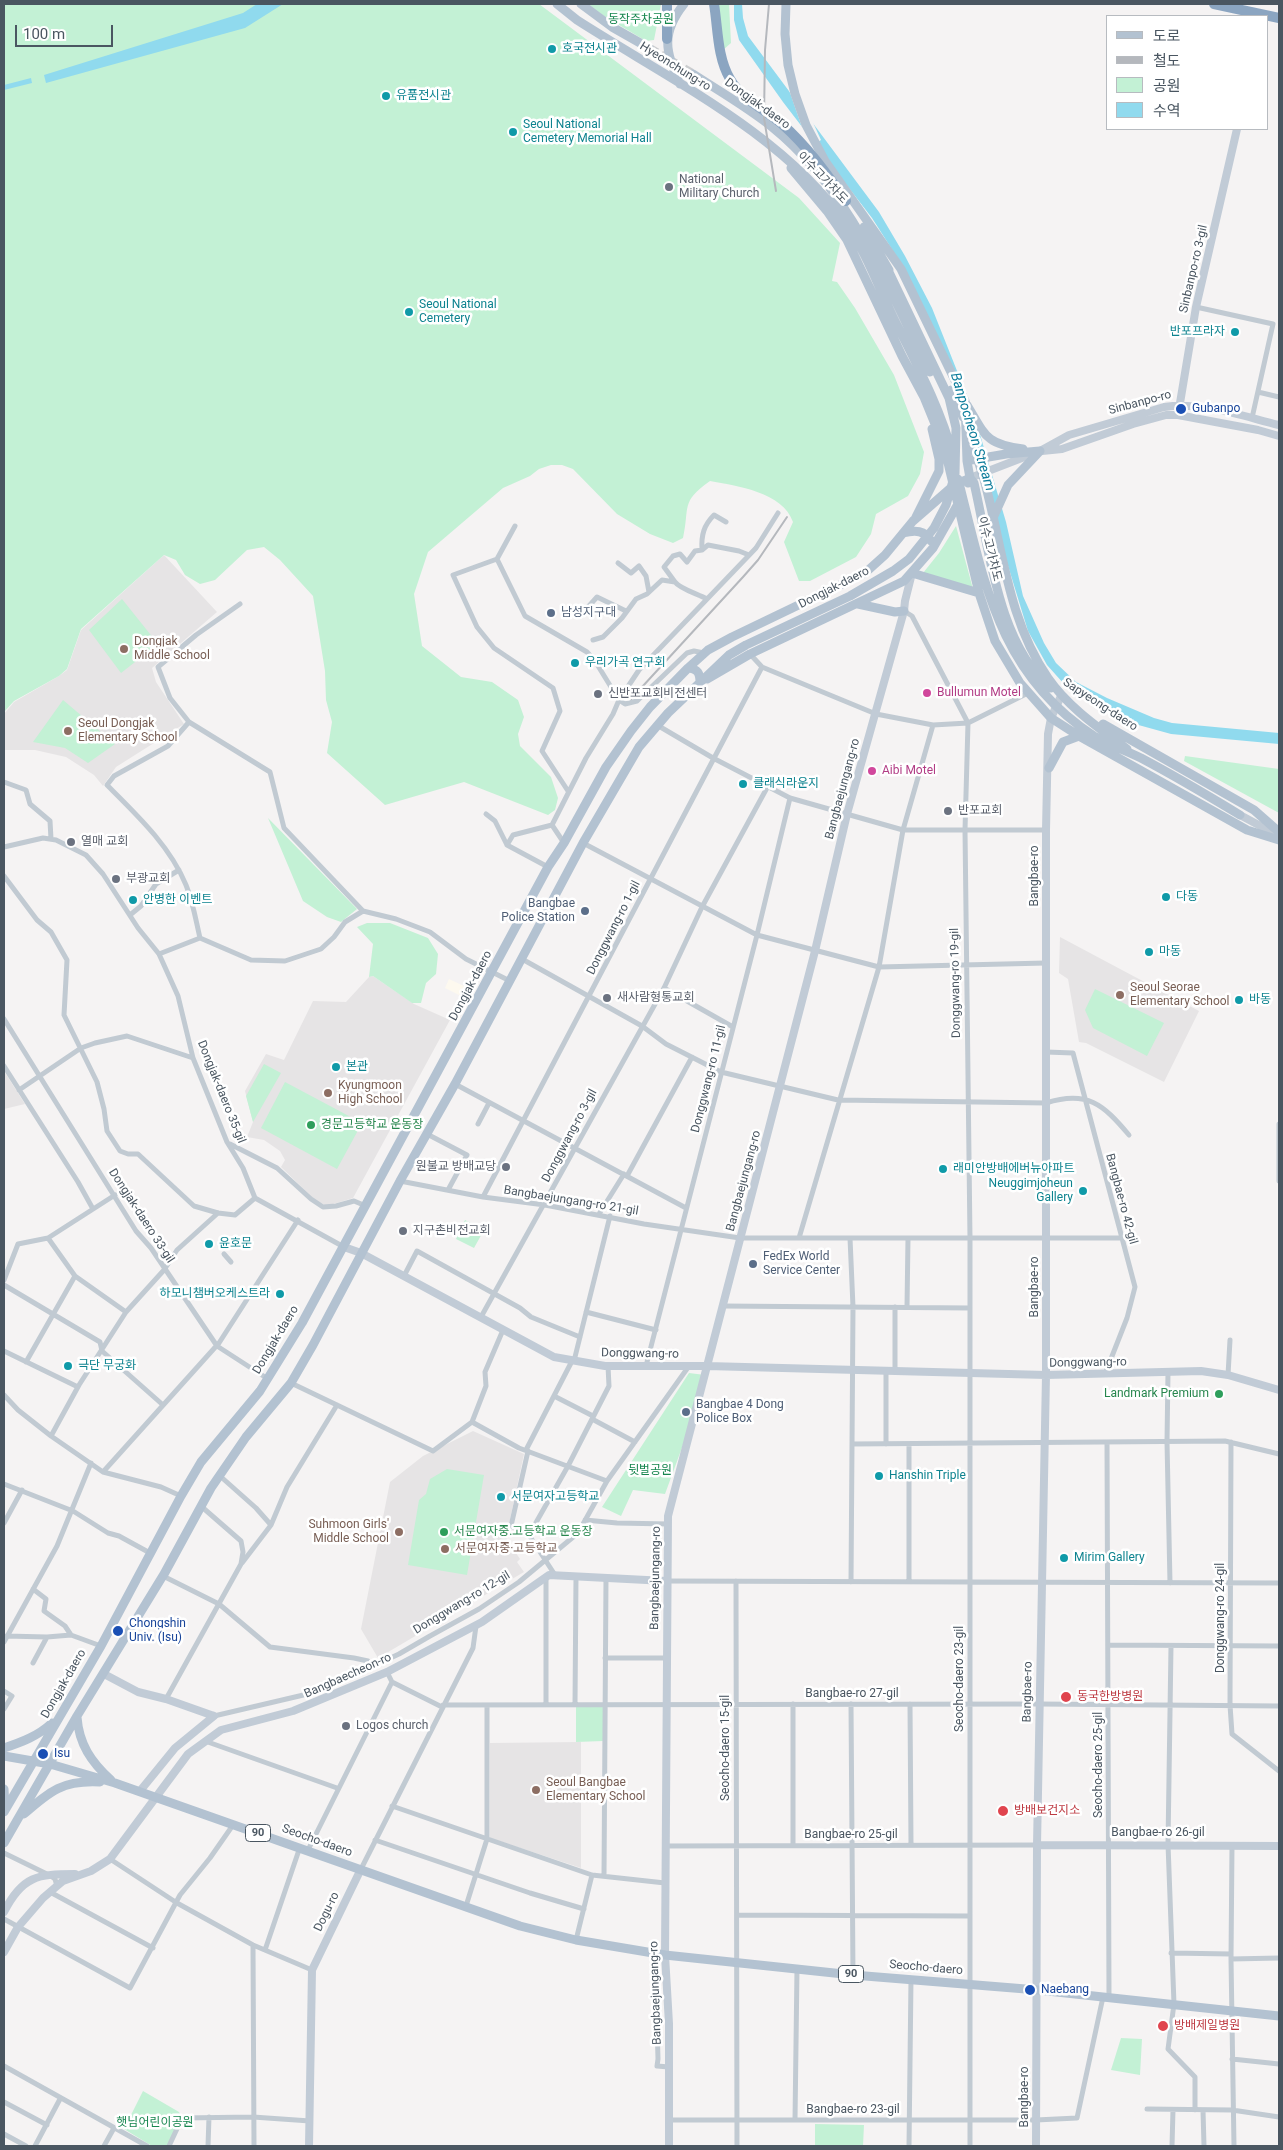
<!DOCTYPE html>
<html>
<head>
<meta charset="utf-8">
<style>
  body { margin:0 }
  #map { position:relative; width:1283px; height:2150px; overflow:hidden; background:#f5f3f3; font-family:Roboto,"Noto Sans KR",sans-serif }
  canvas { display:block }
  .frame { position:absolute; inset:0; border:5px solid #4a5661; pointer-events:none }
  .legend { position:absolute; left:1106px; top:15px; width:162px; height:115px; box-sizing:border-box; background:#fff; border:1px solid #b7bbc0; margin:0; padding:6px 9px; list-style:none; font-size:15px; color:#4a5661 }
  .legend li { display:flex; align-items:center; gap:10px; height:25px }
  .legend b { width:25px; border:1px solid #b7bbc0 }
  .scale { position:absolute; left:15px; top:25px; width:98px; height:22px; box-sizing:border-box; border:2px solid #4a5661; border-top:0; padding-left:6px; font-size:15px; line-height:18px; white-space:nowrap; color:#4a5661; -webkit-text-stroke:4px #fff; paint-order:stroke }
</style>
</head>
<body>
<div id="map">
<canvas width="1283" height="2150"></canvas>
<div class="frame"></div>
<ul class="legend">
<li><b style="height:6px;background:#b3c2d1"></b>도로</li>
<li><b style="height:6px;background:#b5b8bd"></b>철도</li>
<li><b style="height:14px;background:#c3f1d5"></b>공원</li>
<li><b style="height:14px;background:#90daee"></b>수역</li>
</ul>
<div class="scale">100 m</div>
</div>
<script>
const ctx = document.querySelector('canvas').getContext('2d');
ctx.lineJoin = 'round';
function paint(path, color) {
  ctx.fillStyle = color;
  ctx.fill(path, 'evenodd');
}
function stroke(path, color, width, dash) {
  ctx.strokeStyle = color;
  ctx.lineWidth = width;
  ctx.lineCap = dash ? 'butt' : 'round';
  ctx.setLineDash(dash || []);
  ctx.stroke(path);
}
function label(font, color, halo, rows, align = 'center') {
  ctx.font = font + ' Roboto,"Noto Sans KR",sans-serif';
  ctx.lineWidth = 5;
  ctx.setLineDash([]);
  ctx.textBaseline = 'middle';
  ctx.strokeStyle = halo;
  ctx.fillStyle = color;
  for (const [text, x, y, turn = 0] of rows) {
    ctx.save();
    ctx.translate(x, y);
    ctx.rotate((+turn || 0) * Math.PI / 180);
    ctx.textAlign = isNaN(turn) ? turn : align;
    if (halo) ctx.strokeText(text, 0, 0);
    ctx.fillText(text, 0, 0);
    ctx.restore();
  }
}
paint(new Path2D(`
  M449,979L466,987L461,996L445,988Z`), '#fdf9ef');
paint(new Path2D(`
  M164,555L217,612L152,668L156,682L184,724L116,767L103,786L94,775L66,757L35,750H4V714L14,702L59,676L67,670L81,630Z
  M1060,937L1199,1011L1164,1082L1086,1043L1079,1042L1068,979L1059,973Z
  M373,976L414,1004L450,1020L353,1198L327,1206L315,1200L281,1167L285,1160L280,1151L264,1140L247,1137L253,1122L245,1091L266,1054L284,1060L313,1001L346,1002L369,977Z
  M4,1071L25,1104L4,1109Z
  M473,1431L524,1454L506,1538L520,1559L517,1562L524,1572L378,1658L361,1629L390,1482L423,1456Z
  M581,1742V1868L490,1838V1743Z`), '#e6e4e5');
paint(new Path2D(`
  M4,4H539L799,198L840,243L832,281L837,282L855,308L894,375L924,452L920,474L908,496L876,514L871,534L856,557L810,581H799L784,542L793,522C783,492 737,486 710,481C680,502 690,507 683,538L673,543L650,534L617,514L573,469L562,465H551L539,469L530,476L503,488L428,552L414,594L422,646L461,677L492,682L518,700L524,717L518,734L520,746L551,777L558,798L555,810L548,815L464,782L385,805L327,753L332,722L326,700L325,671L313,596L280,560L264,547L247,550L215,580L200,584L185,575L176,560L164,555L81,629L67,669L59,676L14,701L4,712Z
  M588,4H661L654,40L646,41L604,16Z
  M717,4H729L731,43L723,50Z
  M956,526L973,589L923,573L939,553Z
  M122,599L158,644L121,673L89,630Z
  M63,700L115,744L88,763L65,748L33,742Z
  M1185,756L1279,769V813L1184,761Z
  M268,818L357,909L341,922L327,917L303,901Z
  M367,923H390L428,938L438,954L436,974L426,983L421,1003H412L373,976L369,977L373,944L357,927Z
  M1095,989L1164,1023L1147,1056L1093,1028L1085,1010Z
  M264,1064L281,1073L253,1122L246,1096Z
  M285,1082L362,1123L337,1169L261,1128Z
  M465,1220L484,1230L474,1248L456,1239Z
  M689,1373L705,1375L691,1423L665,1494L633,1490L621,1516L602,1507Z
  M447,1469L484,1475L467,1575L408,1565L419,1500L426,1494L430,1479Z
  M576,1706L604,1707L603,1741L576,1742Z
  M1121,2038L1142,2039L1140,2075L1111,2070Z
  M143,2091L179,2112L182,2118L168,2146H152L124,2129Z
  M815,2124L864,2125L863,2146H815Z`), '#c3f1d5');
paint(new Path2D(`
  M257,4H283L245,28L46,83L44,75L243,13Z
  M734,4H742L743,18L748,36L879,212L905,256L932,308L973,411L1006,522L1023,596L1044,643L1056,663L1076,682L1107,698L1154,718L1172,723L1279,733V744L1171,734L1124,721L1093,704L1064,684L1047,665L1028,631L941,347L895,254L872,218L783,102L739,40L734,20Z
  M31,78L32,83L4,90V85Z`), '#90daee');
paint(new Path2D(`
  M788,87L810,116L821,140L814,145L804,133Z`), '#f5f3f3');
stroke(new Path2D(`
  M649,48L693,74`), '#caccce', 9, [9, 4.5]);
stroke(new Path2D(`
  M1196,307L1273,324L1252,418
  M1258,392L1279,397
  M515,526L497,559L525,616L587,652L595,661L619,700L625,704L637,701L643,695L687,653L694,651L704,653
  M702,550C701,535 704,525 714,515L726,522
  M497,559L453,575L477,627L494,648L553,688L560,711L542,751L568,791
  M618,563L631,573L639,566L646,576L649,592
  M675,582L664,567L673,556L680,554L687,562L695,551L702,550L708,545L739,551L749,555
  M240,604L196,635L158,667L170,698L189,722L270,772L284,828L363,911
  M588,607L597,597L626,611
  M904,611L912,616L968,723L965,830L970,1238V2146
  M593,640L603,637L622,618L636,599L647,594L662,580L675,582C680,589 698,594 707,599
  M750,654L762,667L876,714L933,725L968,723L1028,693
  M189,722L168,746L114,776L107,785C137,815 170,846 186,885C193,902 196,921 200,938
  M657,725L713,758L790,798L903,830H1046
  M4,782L26,790L30,804L50,821L51,839
  M486,814L495,821L507,845
  M564,843L552,825L586,758L613,714L619,700L639,670L756,548L778,513
  M583,843L757,935L879,967L1046,963
  M4,847L43,838L56,840L86,855L103,874L138,928L159,954L178,996L193,1058L227,1142L243,1168L255,1198L344,1247
  M548,867L507,845L513,835L552,825
  M4,876L37,920L51,932L67,960L64,1015L97,1082L104,1109L107,1131L120,1151L128,1154H138L194,1206L218,1213L235,1215L255,1198
  M363,911L396,919L430,932L466,959L510,981
  M130,915L141,906L156,884L179,870
  M200,938L251,960L285,961L321,949L334,937L345,922L363,911
  M159,954L200,938
  M522,959L642,1026L666,1044L721,1072L838,1100L1046,1103C1087,1090 1103,1104 1129,1135
  M664,988L733,1027
  M4,1019L136,1231L151,1248L217,1346L268,1379
  M1046,1052L1073,1053L1135,1287L1127,1318L1105,1374
  M4,1066L78,1182L93,1209
  M455,1084L686,1208
  M19,1090L81,1048L95,1043L127,1036L193,1058
  M478,1124L489,1103
  M1279,1124V1181
  M427,1134L467,1155L448,1190
  M230,1144L277,1168L311,1199L323,1207L336,1206L354,1201L366,1206
  M627,1176L692,1057
  M400,1181L483,1197L545,1205L644,1224L740,1238H1121
  M483,1197L762,667
  M599,1214L624,1174
  M48,1238L75,1276L126,1312
  M799,1238L879,967L903,830L933,725
  M850,1238L853,1307L851,1582
  M224,1254L231,1262
  M404,1276L417,1251L520,1308L531,1317L580,1337
  M4,1280L18,1244L48,1238L115,1195
  M4,1285L100,1342L102,1351L163,1405
  M722,1306L970,1308
  M907,1307L908,1238
  M586,1312L656,1330
  M481,1317L664,988L702,907L768,786
  M4,1351L78,1387
  M574,1361L610,1216
  M26,1362L75,1276
  M646,1366L757,935L790,798
  M895,1371V1307
  M1168,1372L1167,1442L1170,1583
  M1228,1375L1230,1340
  M291,1383L433,1451L472,1422L486,1386L485,1372L503,1330
  M4,1395L18,1410L51,1436L103,1472L161,1487L181,1496
  M554,1396L593,1416
  M592,1419L635,1442
  M472,1422L519,1448L607,1481
  M51,1436L79,1385L126,1312L164,1270L177,1250L218,1213
  M1107,1442L1109,1997
  M1231,1442L1230,1705L1232,1734L1279,1771
  M852,1444L1225,1441L1279,1454
  M886,1444V1371
  M909,1444V1582
  M526,1450L572,1361
  M528,1451L511,1526L529,1535L555,1575
  M103,1472L219,1343L298,1220
  M220,1476L256,1508L271,1525
  M4,1484L73,1511L108,1533L119,1536L150,1553
  M585,1520L617,1523L668,1524
  M4,1523L22,1490
  M529,1535L568,1466L609,1386L608,1366
  M242,1563L271,1525L287,1487L337,1405
  M163,1576L219,1604L270,1647L354,1658L368,1661L372,1666
  M546,1577V1705
  M666,1581L1279,1583
  M736,1581L737,2146
  M33,1589L46,1599L44,1611L65,1626L71,1635
  M6,1636L47,1637L71,1635L101,1646
  M4,1642L57,1546L91,1463
  M1108,1645L1279,1646
  M1171,1646L1168,1844L1174,2004L1168,2049L1195,2077V2110
  M605,1658H666
  M33,1663L47,1637
  M392,1682L442,1707
  M4,1691L12,1696L4,1709
  M166,1699L241,1564L243,1552L241,1541L202,1507
  M851,1704L853,1975
  M910,1704L911,1845
  M443,1705L1039,1704L1279,1706
  M575,1705L576,1576
  M214,1716L312,1693L337,1683L399,1654L430,1636L479,1609L519,1582L578,1533L607,1481L689,1366
  M205,1741L337,1788
  M392,1806L592,1875L665,1883
  M375,1840L530,1893L584,1909
  M793,1845V1704
  M1232,1845L1231,1959L1234,2146
  M665,1846L1037,1845
  M308,1850L392,1682L387,1672
  M4,1853L51,1876L55,1879L57,1886
  M110,1859L177,1903L253,1945L312,1970
  M360,1871L473,1648L476,1626
  M604,1876L606,1578
  M50,1892L153,1948
  M466,1906L487,1839V1705
  M737,1915L969,1916
  M4,1919L130,1988L180,1895L210,1858L233,1825
  M576,1940L592,1875
  M253,1945L254,2146
  M265,1950L300,1847
  M1171,1953L1231,1954
  M1231,1959L1279,1958
  M656,1989L658,2059L657,2066L669,2067
  M1232,2059L1279,2064
  M4,2066L147,2146
  M4,2102L47,2125
  M1147,2109L1232,2110L1279,2117
  M1203,2110L1204,2146
  M669,2120H1036L1077,2118L1103,1997
  M795,2120L797,1969
  M4,2134L26,2146
  M35,2146L60,2099
  M104,2146L114,2128
  M169,2146L182,2118L253,2117L310,2121
  M208,2146L209,2117
  M909,2146L911,1979
  M1172,2146L1173,2110`), '#c1cad2', 5);
stroke(new Path2D(`
  M1178,415L1196,307L1237,129
  M1042,451L1062,449L1133,424L1166,415H1178L1258,430L1279,436
  M970,478L1040,451L1069,435L1164,407C1202,401 1242,416 1279,425
  M1240,815L1279,836
  M344,1247L361,1253L554,1357L605,1366H707L1046,1375L1201,1371L1228,1375L1279,1390
  M104,1674L138,1692L166,1699L214,1716
  M140,1791L175,1748L214,1716
  M1037,1845L1279,1846
  M4,1912C22,1876 38,1874 75,1874
  M4,1952L18,1927L43,1898L57,1886L63,1881L91,1871L110,1859L188,1754L221,1730L293,1711L387,1672L482,1622L549,1575L666,1581
  M309,2146L312,1970L360,1871
  M669,2146V2024L665,1955L668,1516L815,951L847,814L904,611L905,601L912,573
  M1036,2146L1037,1845L1046,1375V830L1048,734L1051,718L1061,696`), '#c1cbd6', 8);
stroke(new Path2D(`
  M557,4L577,20C667,78 784,134 846,224C867,253 879,289 895,321C917,365 941,409 953,456
  M581,4L612,27L649,48
  M786,4L785,34L788,65L795,94L806,125L825,161L901,269L965,401L967,461L970,478L968,483
  M693,74C719,91 747,107 772,127C850,190 887,286 930,372
  M680,84C665,52 661,33 684,4
  M791,168L827,211L847,240L902,356L924,397L944,446L979,593L995,641L1020,683L1051,718L1079,736L1247,830L1279,840
  M864,227L889,270
  M951,390L963,417
  M967,405C985,435 985,444 1023,449
  M970,436C975,452 981,468 985,483C1003,550 1008,620 1048,678C1068,707 1099,728 1127,749
  M971,460L1006,454L1040,451
  M970,478L974,483C989,547 998,645 1051,688
  M958,479C984,580 998,674 1094,736C1109,745 1125,750 1141,758C1175,776 1207,795 1240,815
  M916,517L939,471V459L932,429
  M993,518L1008,485L1040,451
  M903,533C915,530 925,530 931,541
  M912,573L979,593
  M858,604L895,612L904,611
  M688,668C698,669 700,673 700,683
  M707,679L750,654L904,581L933,548L958,504
  M1103,724L1254,810L1279,832
  M1049,768L1063,742L1079,736
  M163,1576L211,1488L246,1437L291,1383L313,1345L400,1181L455,1084L583,843L639,747L668,713L729,655L746,645L850,596L893,571L909,559L934,528L946,505L955,474L956,428L949,398L886,266
  M77,1717C79,1744 91,1762 111,1780
  M4,1748C22,1742 38,1736 52,1723
  M4,1756L50,1764L115,1783L520,1926L576,1940L665,1955L853,1975L1038,1990L1279,2016
  M4,1789L5,1808
  M4,1812L101,1646L181,1496L201,1462L260,1391L302,1323L548,867L564,843L606,767L631,731L650,707L688,668L708,650L732,637L865,573L885,555L913,521L936,501L954,485L970,478
  M24,1814C50,1791 63,1780 100,1782
  M4,1843L77,1716L164,1574`), '#b3c2d1', 9);
stroke(new Path2D(`
  M667,4V39
  M714,4C718,28 717,57 730,79C741,99 766,110 782,124C808,147 827,174 846,201
  M1214,4L1279,18`), '#8ba5c1', 10);
stroke(new Path2D(`
  M769,4L765,50L764,118L776,191
  M631,699L743,577L758,560L787,517`), '#b5b8bd', 2);
for (const [x, y, r, color] of [
  [552,49,5,"#0f9aa8"],
  [386,96,5,"#0f9aa8"],
  [513,132,5,"#0f9aa8"],
  [669,187,5,"#6b7280"],
  [409,312,5,"#0f9aa8"],
  [1235,332,5,"#0f9aa8"],
  [1181,409,6,"#1a4fb4"],
  [551,613,5,"#5c6f8a"],
  [124,649,5,"#8d6e63"],
  [575,663,5,"#0f9aa8"],
  [927,693,5,"#d1479c"],
  [598,694,5,"#6b7280"],
  [68,731,5,"#8d6e63"],
  [872,771,5,"#d1479c"],
  [743,784,5,"#0f9aa8"],
  [948,811,5,"#6b7280"],
  [71,842,5,"#6b7280"],
  [116,879,5,"#6b7280"],
  [1166,897,5,"#0f9aa8"],
  [133,900,5,"#0f9aa8"],
  [585,911,5,"#5c6f8a"],
  [1149,952,5,"#0f9aa8"],
  [1120,995,5,"#8d6e63"],
  [607,998,5,"#6b7280"],
  [1239,1000,5,"#0f9aa8"],
  [336,1067,5,"#0f9aa8"],
  [328,1093,5,"#8d6e63"],
  [311,1125,5,"#2e9e5b"],
  [506,1167,5,"#6b7280"],
  [943,1169,5,"#0f9aa8"],
  [1083,1191,5,"#0f9aa8"],
  [403,1231,5,"#6b7280"],
  [209,1244,5,"#0f9aa8"],
  [753,1264,5,"#5c6f8a"],
  [280,1294,5,"#0f9aa8"],
  [68,1366,5,"#0f9aa8"],
  [1219,1394,5,"#2e9e5b"],
  [686,1412,5,"#5c6f8a"],
  [879,1476,5,"#0f9aa8"],
  [501,1497,5,"#0f9aa8"],
  [399,1532,5,"#8d6e63"],
  [444,1532,5,"#2e9e5b"],
  [445,1549,5,"#8d6e63"],
  [1064,1558,5,"#0f9aa8"],
  [118,1631,6,"#1a4fb4"],
  [1066,1697,6,"#e0444e"],
  [346,1726,5,"#6b7280"],
  [43,1754,6,"#1a4fb4"],
  [536,1790,5,"#8d6e63"],
  [1003,1811,6,"#e0444e"],
  [1030,1990,6,"#1a4fb4"],
  [1163,2026,6,"#e0444e"]
]) {
  const dot = new Path2D();
  dot.arc(x, y, r, 0, 2 * Math.PI);
  ctx.fillStyle = color;
  ctx.fill(dot);
  stroke(dot, '#fff', 2);
}
for (const [x, y, w] of [
  [258,1833,25],
  [851,1974,25]
]) {
  const box = new Path2D();
  box.roundRect(x - w / 2, y - 8.5, w, 17, 4);
  ctx.fillStyle = '#fff';
  ctx.fill(box);
  stroke(box, '#4a5661', 1);
}
label('bold 11px', '#4a5661', null, [
  ["90",258,1833],
  ["90",851,1974]
]);
label('12px', '#17864f', '#fff', [
  ["동작주차공원",641,20],
  ["뒷벌공원",650,1471],
  ["햇님어린이공원",155,2123]
]);
label('12px', '#0d838f', '#fff', [
  ["호국전시관",562,49],
  ["유품전시관",396,96],
  ["Seoul National",523,125],
  ["Cemetery Memorial Hall",523,139],
  ["Seoul National",419,305],
  ["Cemetery",419,319],
  ["반포프라자",1225,332,"right"],
  ["우리가곡 연구회",585,663],
  ["클래식라운지",753,784],
  ["다동",1176,897],
  ["안병한 이벤트",143,900],
  ["마동",1159,952],
  ["바동",1249,1000],
  ["본관",346,1067],
  ["래미안방배에버뉴아파트",953,1169],
  ["Neuggimjoheun",1073,1184,"right"],
  ["Gallery",1073,1198,"right"],
  ["윤호문",219,1244],
  ["하모니챔버오케스트라",270,1294,"right"],
  ["극단 무궁화",78,1366],
  ["Hanshin Triple",889,1476],
  ["서문여자고등학교",511,1497],
  ["Mirim Gallery",1074,1558]
], 'left');
label('12px', '#4a5661', '#fff', [
  ["Hyeonchung-ro",675,67,32],
  ["Dongjak-daero",757,104,36],
  ["이수고가차도",822,178,46],
  ["Sinbanpo-ro 3-gil",1194,269,-77],
  ["Sinbanpo-ro",1140,403,-15],
  ["이수고가차도",989,549,76],
  ["Dongjak-daero",834,588,-27],
  ["Sapyeong-daero",1100,705,33],
  ["Bangbaejungang-ro",843,789,-75],
  ["Bangbae-ro",1035,876,-90],
  ["Donggwang-ro 1-gil",614,928,-63],
  ["Donggwang-ro 19-gil",956,983,-91],
  ["Dongjak-daero",471,986,-62],
  ["Donggwang-ro 11-gil",709,1079,-76],
  ["Dongjak-daero 35-gil",221,1092,68],
  ["Donggwang-ro 3-gil",570,1136,-62],
  ["Bangbaejungang-ro",744,1181,-75],
  ["Bangbae-ro 42-gil",1121,1199,75],
  ["Bangbaejungang-ro 21-gil",571,1201,9],
  ["Dongjak-daero 33-gil",141,1216,57],
  ["Bangbae-ro",1035,1287,-90],
  ["Dongjak-daero",276,1340,-59],
  ["Donggwang-ro",640,1354,1],
  ["Donggwang-ro",1088,1363,-1],
  ["Bangbaejungang-ro",656,1578,-89],
  ["Donggwang-ro 12-gil",462,1603,-31],
  ["Donggwang-ro 24-gil",1221,1618,-90],
  ["Bangbaecheon-ro",348,1676,-24],
  ["Seocho-daero 23-gil",960,1679,-90],
  ["Dongjak-daero",64,1684,-60],
  ["Bangbae-ro",1028,1692,-89],
  ["Bangbae-ro 27-gil",852,1694],
  ["Seocho-daero 15-gil",726,1748,-90],
  ["Seocho-daero 25-gil",1099,1765,-90],
  ["Bangbae-ro 26-gil",1158,1833],
  ["Bangbae-ro 25-gil",851,1835],
  ["Seocho-daero",317,1841,20],
  ["Dogu-ro",327,1912,-64],
  ["Seocho-daero",926,1968,5],
  ["Bangbaejungang-ro",656,1993,-92],
  ["Bangbae-ro",1025,2097,-90],
  ["Bangbae-ro 23-gil",853,2110]
]);
label('12px', '#5b616d', '#fff', [
  ["National",679,180],
  ["Military Church",679,194],
  ["신반포교회비전센터",608,694],
  ["반포교회",958,811],
  ["열매 교회",81,842],
  ["부광교회",126,879],
  ["새사람형통교회",617,998],
  ["원불교 방배교당",496,1167,"right"],
  ["지구촌비전교회",413,1231],
  ["Logos church",356,1726]
], 'left');
label('12px', '#164399', '#fff', [
  ["Gubanpo",1192,409],
  ["Chongshin",129,1624],
  ["Univ. (Isu)",129,1638],
  ["Isu",54,1754],
  ["Naebang",1041,1990]
], 'left');
label('12px', '#4e5e75', '#fff', [
  ["남성지구대",561,613],
  ["Bangbae",575,904,"right"],
  ["Police Station",575,918,"right"],
  ["FedEx World",763,1257],
  ["Service Center",763,1271],
  ["Bangbae 4 Dong",696,1405],
  ["Police Box",696,1419]
], 'left');
label('12px', '#785e54', '#fff', [
  ["Dongjak",134,642],
  ["Middle School",134,656],
  ["Seoul Dongjak",78,724],
  ["Elementary School",78,738],
  ["Seoul Seorae",1130,988],
  ["Elementary School",1130,1002],
  ["Kyungmoon",338,1086],
  ["High School",338,1100],
  ["Suhmoon Girls'",389,1525,"right"],
  ["Middle School",389,1539,"right"],
  ["서문여자중·고등학교",455,1549],
  ["Seoul Bangbae",546,1783],
  ["Elementary School",546,1797]
], 'left');
label('12px', '#b23c85', '#fff', [
  ["Bullumun Motel",937,693],
  ["Aibi Motel",882,771]
], 'left');
label('12px', '#27864d', '#fff', [
  ["경문고등학교 운동장",321,1125],
  ["Landmark Premium",1209,1394,"right"],
  ["서문여자중.고등학교 운동장",454,1532]
], 'left');
label('12px', '#be3a42', '#fff', [
  ["동국한방병원",1077,1697],
  ["방배보건지소",1014,1811],
  ["방배제일병원",1174,2026]
], 'left');
label('italic 14px', '#0c7c9b', '#fff', [
  ["Banpocheon Stream",972,432,73]
]);
</script>
</body>
</html>
